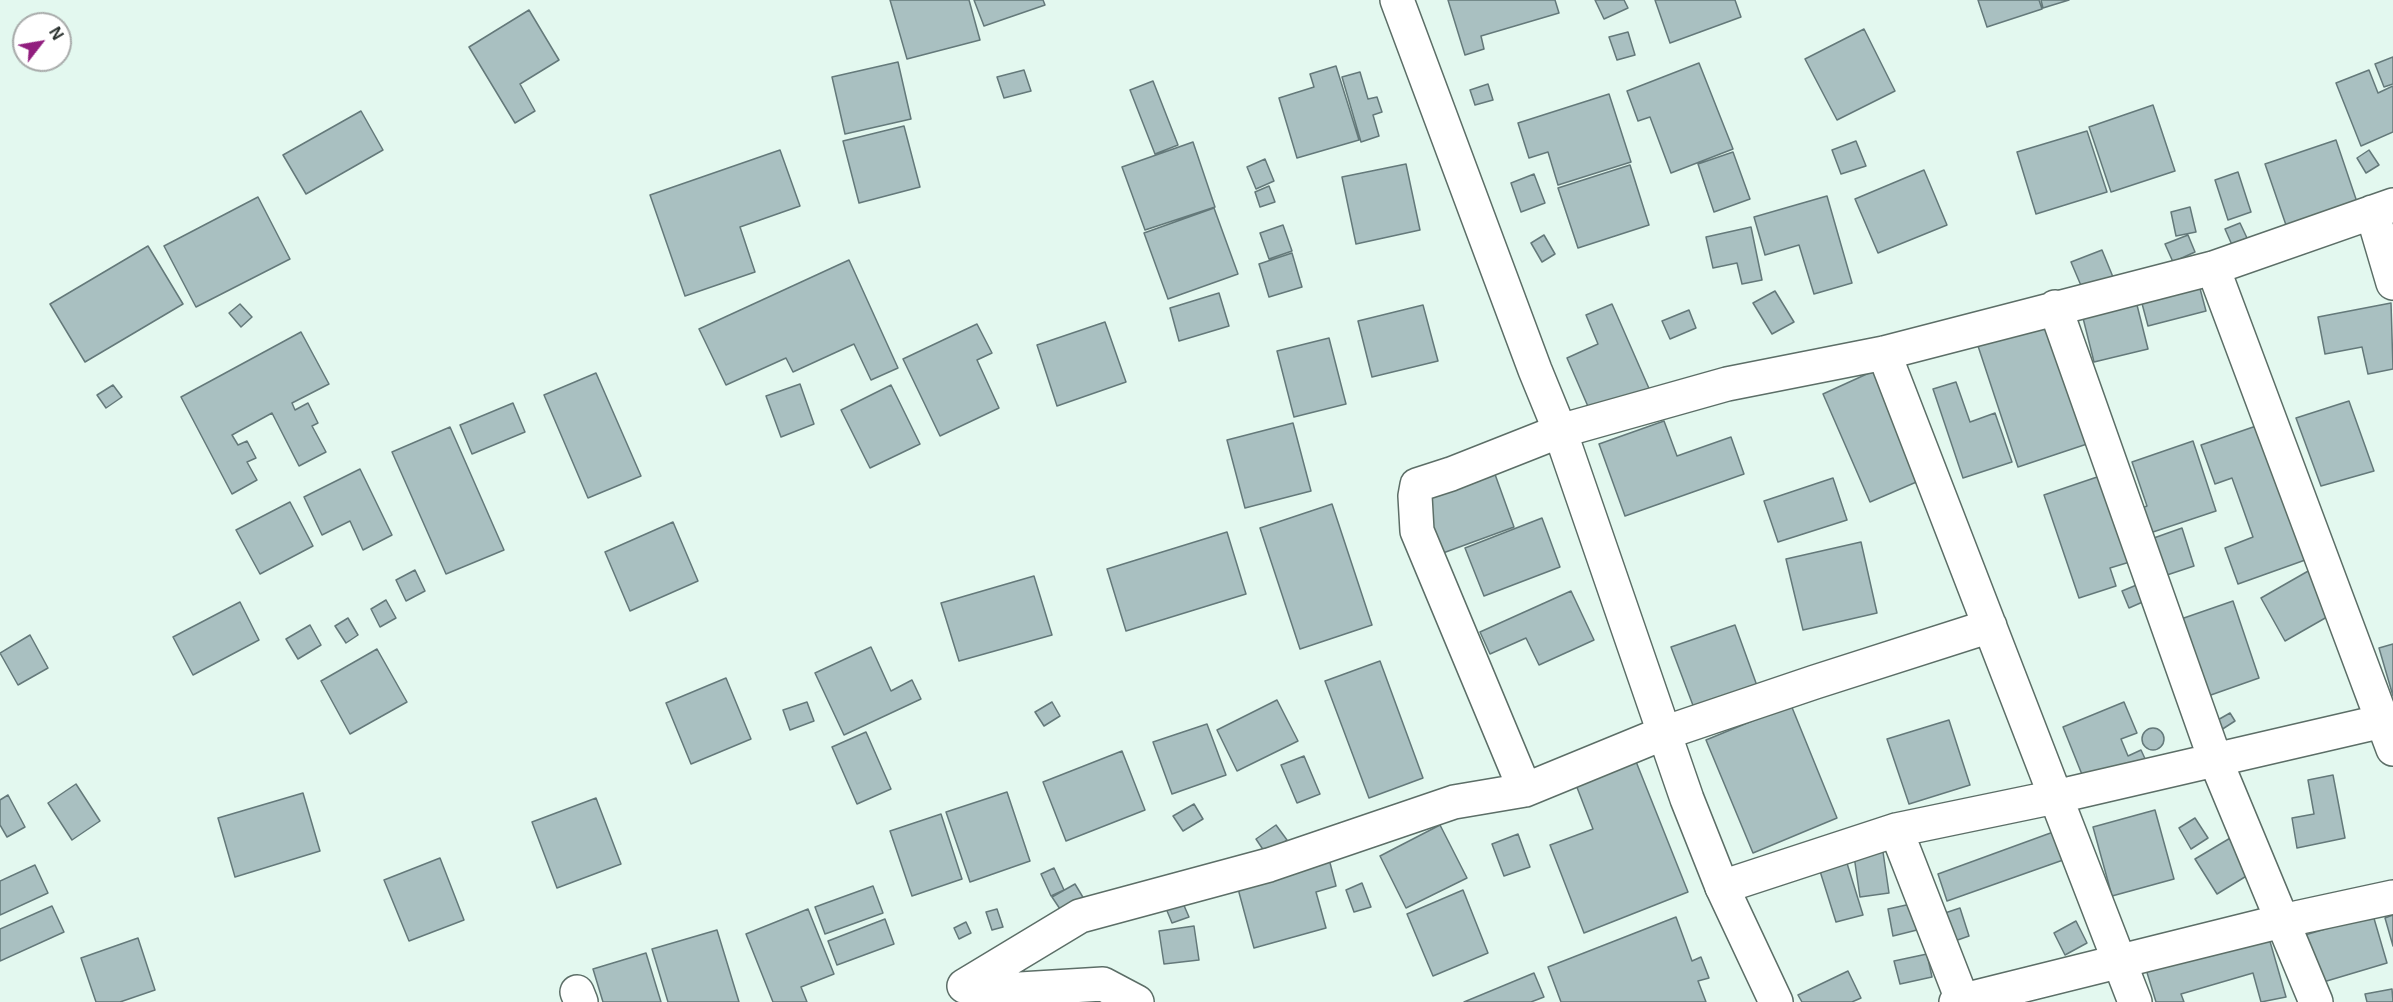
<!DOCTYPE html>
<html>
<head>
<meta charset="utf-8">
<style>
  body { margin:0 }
  #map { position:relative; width:2393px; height:1002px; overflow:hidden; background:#e3f8ef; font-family:Arial,sans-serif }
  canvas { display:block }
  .north { position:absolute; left:12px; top:12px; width:60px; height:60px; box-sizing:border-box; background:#fff; border:2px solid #a8abaa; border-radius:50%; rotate:59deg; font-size:16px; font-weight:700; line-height:24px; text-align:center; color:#262e2b }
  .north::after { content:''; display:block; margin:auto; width:21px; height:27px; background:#911e7e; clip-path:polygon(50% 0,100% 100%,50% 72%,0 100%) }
</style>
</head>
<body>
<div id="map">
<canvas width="2393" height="1002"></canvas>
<div class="north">N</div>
</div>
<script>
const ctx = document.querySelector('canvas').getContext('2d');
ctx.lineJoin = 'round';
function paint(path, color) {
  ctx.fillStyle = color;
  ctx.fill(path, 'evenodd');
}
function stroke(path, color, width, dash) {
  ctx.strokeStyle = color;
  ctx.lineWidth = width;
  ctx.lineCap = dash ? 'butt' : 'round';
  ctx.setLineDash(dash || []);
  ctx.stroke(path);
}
const building = new Path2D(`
  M890,0H969L980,40L907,59Z
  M974,0H1043L1045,5L984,26Z
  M1448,0H1555L1559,13L1481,36L1484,49L1465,55Z
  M1595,0H1624L1628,8L1604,19Z
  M1655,0H1735L1741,17L1670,43Z
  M1978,0H2039L2042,9L1987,27Z
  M2041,0H2069L2043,8Z
  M529,10L559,60L520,84L535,111L515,123L469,47Z
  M1864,29L1895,91L1837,120L1805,59Z
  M1628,32L1635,55L1617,60L1609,37Z
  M2393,57V84L2384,87L2375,64Z
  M898,62L911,119L845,134L832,77Z
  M1699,63L1733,149L1671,173L1650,117L1638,121L1627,91Z
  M1336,66L1359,140L1297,158L1279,98L1314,87L1310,74Z
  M1024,70L1031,91L1004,98L997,77Z
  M2369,70L2378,93L2393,86V132L2361,146L2336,83Z
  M1360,72L1368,99L1377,97L1382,112L1373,115L1379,136L1361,142L1342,77Z
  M1153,81L1178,145L1155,154L1130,90Z
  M1488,84L1493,100L1475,105L1470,90Z
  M1609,94L1631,162L1558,185L1548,152L1529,158L1518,123Z
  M2153,105L2175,171L2111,192L2089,127Z
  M361,111L383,150L306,194L283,155Z
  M904,126L920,187L859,203L843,141Z
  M2087,131L2107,192L2036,214L2017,152Z
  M2336,140L2358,205L2287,228L2265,164Z
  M1856,141L1866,166L1841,174L1832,150Z
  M1193,142L1215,207L1145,230L1122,167Z
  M780,150L800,206L740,227L755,272L685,296L650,195Z
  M2369,150L2379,165L2366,173L2357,158Z
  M1733,152L1750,199L1714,212L1698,164Z
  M1265,159L1274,181L1256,189L1247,167Z
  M1406,164L1420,230L1356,244L1342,177Z
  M1630,165L1649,225L1578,248L1558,188Z
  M1924,170L1947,225L1878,253L1855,199Z
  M2238,172L2251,212L2228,220L2215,180Z
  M1534,174L1545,203L1521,212L1511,183Z
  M1269,186L1275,202L1260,207L1255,192Z
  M1827,196L1852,283L1814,294L1799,245L1765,255L1754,217Z
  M258,197L290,259L196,307L164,246Z
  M2190,207L2196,232L2176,236L2171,212Z
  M1214,208L1238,274L1168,299L1144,233Z
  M2240,223L2247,238L2232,245L2225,229Z
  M1283,225L1292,251L1269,259L1260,233Z
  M1751,227L1762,280L1742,284L1737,263L1713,268L1706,237Z
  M1544,235L1555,254L1542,262L1531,243Z
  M2188,235L2195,252L2173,262L2165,244Z
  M148,246L183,304L85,362L50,304Z
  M2102,250L2115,282L2085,295L2071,262Z
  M1292,253L1302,287L1269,297L1259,264Z
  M849,260L898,368L871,380L854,344L793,372L786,358L726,385L699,329Z
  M2198,281L2206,311L2148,326L2140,296Z
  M1775,291L1794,322L1772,334L1753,303Z
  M1219,293L1229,326L1179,341L1170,308Z
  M2136,301L2148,349L2094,362L2082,314Z
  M2391,303L2393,369L2368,374L2362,347L2325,354L2318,317Z
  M240,304L252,317L241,327L229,313Z
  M1612,304L1651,393L1593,418L1567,358L1598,344L1586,315Z
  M1423,305L1438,361L1372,377L1358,321Z
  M1689,310L1696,328L1670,339L1662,321Z
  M1105,322L1126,382L1057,406L1037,345Z
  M2046,323L2087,444L2018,467L1978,346Z
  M977,324L992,353L977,360L999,408L940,436L903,359Z
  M301,332L329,384L292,403L295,410L308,403L318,423L312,426L326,452L299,466L272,413L232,435L238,445L247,441L256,458L247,462L257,480L232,494L181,397Z
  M1329,338L1346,404L1294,417L1277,351Z
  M1880,368L1928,477L1870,502L1823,394Z
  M596,373L641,476L588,498L544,395Z
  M1956,382L1970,422L1995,413L2012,462L1963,478L1933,389Z
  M800,384L814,424L781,437L766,396Z
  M113,385L122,397L106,408L97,395Z
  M891,385L920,444L870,468L841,410Z
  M2349,401L2374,471L2321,486L2296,418Z
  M513,403L525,432L472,454L460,425Z
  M1664,421L1677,456L1731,437L1744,474L1625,516L1599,444Z
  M1293,423L1311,491L1245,508L1227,440Z
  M2259,425L2308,559L2238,584L2225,548L2253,537L2232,478L2215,484L2201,445Z
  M450,427L504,550L446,574L392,452Z
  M2193,441L2216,511L2147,534L2139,509L2147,506L2132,462Z
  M1492,466L1514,527L1443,553L1421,493Z
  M360,469L392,535L363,550L350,521L322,535L304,497Z
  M2103,475L2133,561L2110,568L2116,586L2079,598L2044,495Z
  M1833,478L1847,520L1778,542L1764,501Z
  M290,502L313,546L260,574L236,530Z
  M1332,504L1372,625L1300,649L1260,528Z
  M1542,518L1560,567L1484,596L1465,548Z
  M673,522L698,581L630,611L605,552Z
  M2182,528L2194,566L2164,576L2151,539Z
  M1227,532L1246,594L1126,631L1107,569Z
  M1861,542L1877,613L1803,630L1786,559Z
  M415,570L425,591L406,601L396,580Z
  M2310,570L2334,613L2285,641L2261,598Z
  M1034,576L1052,635L959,661L941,603Z
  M2139,584L2145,601L2129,608L2122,591Z
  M1571,591L1594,640L1539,665L1526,638L1490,654L1480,632Z
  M386,600L396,618L380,627L371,609Z
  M2233,601L2259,678L2208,696L2181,619Z
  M240,602L259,640L193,675L173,637Z
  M348,618L358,635L346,643L335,626Z
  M310,625L321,645L298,659L286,639Z
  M1735,625L1760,694L1697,716L1671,647Z
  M30,635L48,668L18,685L0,653Z
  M2393,644V696L2379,648Z
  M871,647L891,691L912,680L921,699L844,735L815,673Z
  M377,649L407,702L350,734L321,681Z
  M1380,661L1423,778L1369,798L1325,681Z
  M726,678L751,739L691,764L666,703Z
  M1277,700L1298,741L1237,771L1217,730Z
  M807,702L814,721L790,730L783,710Z
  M1052,702L1060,716L1044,726L1035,712Z
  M2124,702L2137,733L2121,739L2128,756L2141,750L2147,763L2087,787L2063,727Z
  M1791,705L1837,818L1753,853L1706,740Z
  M2230,713L2235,721L2221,730L2216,721Z
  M1949,720L1970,785L1909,804L1887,739Z
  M1207,724L1226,775L1172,794L1153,742Z
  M2142 739a11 11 0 1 1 22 0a11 11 0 1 1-22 0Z
  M866,732L891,789L857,804L832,747Z
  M1122,751L1145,810L1066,841L1043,782Z
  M1633,754L1688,892L1584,933L1550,845L1593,829L1573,777Z
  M1304,756L1320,794L1297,803L1281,765Z
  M2333,775L2345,838L2297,848L2292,818L2314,814L2308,780Z
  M76,784L100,821L72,840L48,803Z
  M1007,792L1030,861L970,882L946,812Z
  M303,793L320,851L235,877L218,818Z
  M8,795L25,827L7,837L0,825V800Z
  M596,798L621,864L557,888L532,822Z
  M1194,804L1203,819L1183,831L1173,816Z
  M2155,810L2174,879L2112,896L2093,827Z
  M941,814L962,879L912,896L890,831Z
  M2195,818L2208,838L2191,849L2179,828Z
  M1276,825L1287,840L1266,854L1256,839Z
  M1440,825L1467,878L1406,908L1380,856Z
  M2056,831L2066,859L1947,901L1938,874Z
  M1518,834L1530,867L1504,876L1492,844Z
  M2232,837L2253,872L2217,894L2195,859Z
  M1883,852L1889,893L1860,897L1854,856Z
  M440,858L464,920L409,941L384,880Z
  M1329,859L1336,886L1316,892L1326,928L1254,948L1237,885Z
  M1846,860L1863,915L1836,922L1819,868Z
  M35,865L48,893L0,915V881Z
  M1054,868L1064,890L1051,896L1041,874Z
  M1362,883L1371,907L1354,912L1346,890Z
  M1075,884L1084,899L1062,912L1052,897Z
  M873,886L883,913L825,934L815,907Z
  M1463,890L1488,953L1433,976L1407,914Z
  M1179,894L1189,917L1172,923L1163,901Z
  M1911,904L1917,930L1893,936L1888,909Z
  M52,906L64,932L0,961V929Z
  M1960,908L1969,936L1952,942L1942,914Z
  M808,909L834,974L801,987L807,1002H773L746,934Z
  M997,909L1003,927L992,930L986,912Z
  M2373,915L2387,963L2320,983L2305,935Z
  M2393,915V946L2385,918Z
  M1676,917L1692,961L1701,957L1709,978L1698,981L1706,1002H1561L1548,967Z
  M885,919L894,944L837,965L828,941Z
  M2076,921L2087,943L2065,955L2054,933Z
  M966,922L971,933L959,939L954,928Z
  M1194,926L1199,960L1164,964L1159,931Z
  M717,930L739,1002H668L652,949Z
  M2267,931L2286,997L2261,1002L2253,973L2181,994L2184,1002H2156L2145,966Z
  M138,938L155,990L120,1002H96L81,958Z
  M646,953L661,1002H603L593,969Z
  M1927,954L1932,977L1900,984L1894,961Z
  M1848,971L1861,998L1852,1002H1802L1798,995Z
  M1534,973L1544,997L1531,1002H1464Z
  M2392,989L2393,1002H2367L2365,994Z`);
paint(building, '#a9c0c1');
stroke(building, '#64797a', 1.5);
const minor = new Path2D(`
  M2372,212L2393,283
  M2213,268L2393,749
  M2055,307L2215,759L2316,1002
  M1884,353L2135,1002
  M1525,790L1417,531L1415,496L1417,485L1451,474L1560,431L1727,384L1884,353L2213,268L2393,205
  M1896,830L1963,1002
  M1722,887L1896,830L2055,797L2383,721H2393
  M964,986L1080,916L1269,865L1454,802L1525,790L1664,733L1815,682L1990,626
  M964,986L1020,989L1103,984L1137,1002
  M577,992L581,1002
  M1956,1002L2282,921L2393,897`);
const tertiary = new Path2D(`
  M1397,0L1535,370L1560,431L1687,799L1722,887L1776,1002`);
stroke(minor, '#5c6e67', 36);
stroke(tertiary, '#5c6e67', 36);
stroke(minor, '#fff', 33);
stroke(tertiary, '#fff', 33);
</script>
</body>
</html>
